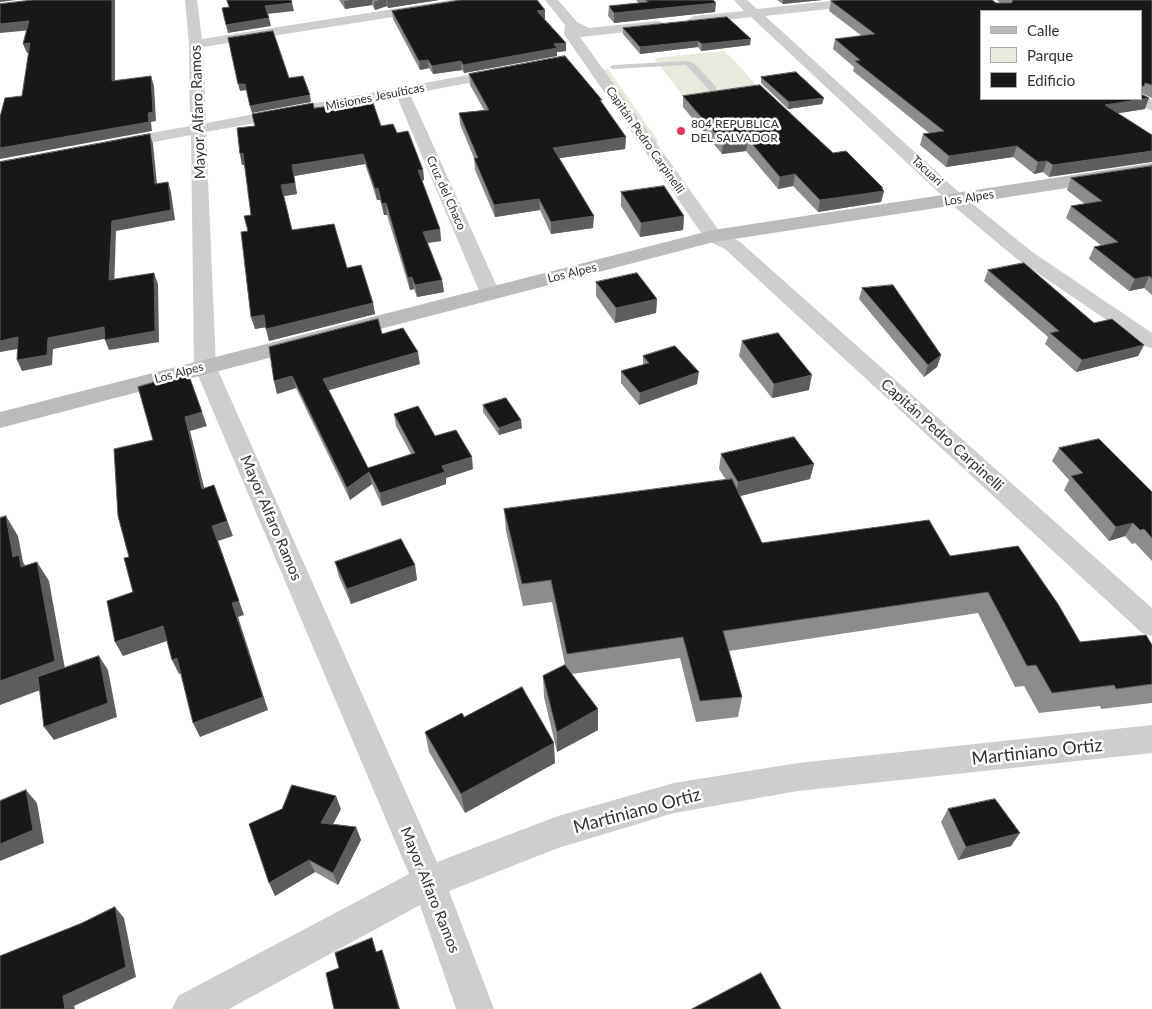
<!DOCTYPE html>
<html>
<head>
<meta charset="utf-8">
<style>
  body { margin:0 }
  #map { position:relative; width:1152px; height:1009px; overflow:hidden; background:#fff; font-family:Lato,sans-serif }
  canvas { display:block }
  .legend { position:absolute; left:980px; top:10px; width:162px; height:90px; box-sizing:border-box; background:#fff; border:1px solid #adadad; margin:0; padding:6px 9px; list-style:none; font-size:15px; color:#313131 }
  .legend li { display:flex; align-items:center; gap:10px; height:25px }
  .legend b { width:25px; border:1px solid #adadad }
</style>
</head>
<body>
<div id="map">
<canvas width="1152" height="1009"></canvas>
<ul class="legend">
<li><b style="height:6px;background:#bbb"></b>Calle</li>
<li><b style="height:14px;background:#e7ebdd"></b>Parque</li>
<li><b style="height:14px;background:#181818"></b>Edificio</li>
</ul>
</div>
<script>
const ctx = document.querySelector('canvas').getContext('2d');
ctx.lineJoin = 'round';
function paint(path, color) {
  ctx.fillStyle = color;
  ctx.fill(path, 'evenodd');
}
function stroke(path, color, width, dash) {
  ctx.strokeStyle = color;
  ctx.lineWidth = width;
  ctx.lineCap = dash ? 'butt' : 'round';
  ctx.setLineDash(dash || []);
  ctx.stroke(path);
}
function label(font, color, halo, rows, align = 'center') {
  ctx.font = font + ' Lato,sans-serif';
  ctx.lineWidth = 5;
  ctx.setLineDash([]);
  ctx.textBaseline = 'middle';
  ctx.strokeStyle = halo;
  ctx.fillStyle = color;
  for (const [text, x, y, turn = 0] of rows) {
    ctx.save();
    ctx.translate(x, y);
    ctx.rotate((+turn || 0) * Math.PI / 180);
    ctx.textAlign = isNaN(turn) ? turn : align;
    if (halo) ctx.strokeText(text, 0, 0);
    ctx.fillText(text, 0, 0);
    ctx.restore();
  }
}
paint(new Path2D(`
  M725,51L762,91L686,100L654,58Z
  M608,69L659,142L655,143L603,70Z`), '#e7ebdd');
paint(new Path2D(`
  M687,61L695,64L716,87V91H710L686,65L613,69L609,67L613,65Z`), '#cecece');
paint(new Path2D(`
  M185,0H197L202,39L451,0H481L475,4L203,47L206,123L501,69L506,70L508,73L506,76L501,77L410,94L500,293L497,297L490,299L483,297L480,293L397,97L206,132L216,366L437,862L558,816L674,783L798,763L1152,725V753L798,791L674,813L558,848L449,891L494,1009H456L420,905L229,1009H172L178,996L409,874L194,366L191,135L118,149L112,147L110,144L112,141L118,139L190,126L189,44Z
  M545,0H558L577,22L589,28L657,21L662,22L664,25L657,29L580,37L720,232L739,241L1152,608V636L1142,633L725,249L706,240L564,34L565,25Z
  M734,0H747L757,9L839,0H879L873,4L765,16L963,196L1031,251L1152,333V348L1145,346L1017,259L951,204L751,17L694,24L687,20L694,16L744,11Z
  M1141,95L1152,100V111L1135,102L1132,99H1141Z`), '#cecece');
paint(new Path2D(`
  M1152,163V175L714,242L0,428V412L713,230Z`), '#bbb');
paint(new Path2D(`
  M339,0H439L388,8L387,6L375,10L372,5L345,9Z
  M636,0H713L715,12L614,23L608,16L609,6L639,3Z
  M777,0H822L783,4Z
  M997,0H1152V98L1141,93V11H981L1145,109L1118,113L1049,177L1043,172L1034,174L1013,157L946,167L920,145L923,134L929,133L853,71L854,67L833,49L835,39L862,36L829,11L831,1L1000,3Z
  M392,11L545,19H543L566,43V51L557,52V56L464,73L462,70L433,74L429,68L420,70L393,19Z
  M623,28L750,45L701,51L698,47L640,54L623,34Z
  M469,74L602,103L626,137L625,149L559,158L593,228L551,234L540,210L495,217L475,170L474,158L460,124L459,113L484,110L470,85Z
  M761,77L822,104L788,109L761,83Z
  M683,96L833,153L883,188V189L884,191L881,202L818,212L793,186L778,189L746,151L722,154L683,107Z
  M314,108L381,126L397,133L423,170L424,180L422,181L440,229L441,241L428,243L442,280L444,292L417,297L414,289L410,290L387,215H384L380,200H377L365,164L294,176L297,194L284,196L292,230L347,268L373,303L375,314L269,341L266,327L255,329L248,231L251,215L245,165H242L240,154L255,126Z
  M1152,166V295L1144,288L1129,291L1089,259L1094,247L1102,246L1066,218L1071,206L1085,204L1067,190L1071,178Z
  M621,192L684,216L683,230L640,237L621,206Z
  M988,270L1094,323L1144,345L1138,356L1076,372L1045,344L1048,337L984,281Z
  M596,282L657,299L656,313L615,323L596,296Z
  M862,288L941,355L937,367L924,377L859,299Z
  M382,334L420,364L328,390L368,468L411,454L396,426L394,414L473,469L446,478V484L382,506L372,484L350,500L296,388L277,394L274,381Z
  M742,341L809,390L772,398L739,356Z
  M643,356L697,384L639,405L621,383V371L643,365Z
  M483,405L522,428L499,435L483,412Z
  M1059,448L1152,492V561L1135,543L1132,544L1125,536L1109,541L1064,490L1069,480L1052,461Z
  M721,454L814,464L810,479L740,496L762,543L950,556L1080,642L1152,645V703L1101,709L1100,706L1039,713L1024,686L1015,687L978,613L729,651L742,697L738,717L696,722L680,658L572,674L598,730L557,752L544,697L543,676L565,665L552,602L523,606L506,531L504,509L726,480L719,469Z
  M335,562L415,565L417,580L351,604L339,577Z
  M464,717L555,763L465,813L429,752L425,732Z
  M341,809L333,824L356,827L361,840L338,885L315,872L275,896Z
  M948,809L1011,846L958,860L941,822Z`), '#8c8c8c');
paint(new Path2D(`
  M0,0H16L0,2Z
  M112,0H115V91L112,81Z
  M351,0H372V5L345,9L344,1Z
  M379,0H386L387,6L375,10L374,2Z
  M387,0H439L388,8Z
  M783,0H822L783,4Z
  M292,3L294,11L267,14L265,6Z
  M716,3L715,12L614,23V13Z
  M545,10V19L537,20V11Z
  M269,18L271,26L228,33L226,25Z
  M29,21L32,30L0,33V24Z
  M751,39L750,45L701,51L702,44Z
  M698,41V47L640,54V47Z
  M30,43L33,52L27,53L23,44Z
  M566,43V51L557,52V56L464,73L463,65L554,44Z
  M428,60L429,68L420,70L419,61Z
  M461,61L462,70L433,74L432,66Z
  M151,76L154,86L156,121L151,122L152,131L0,159V148L148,113Z
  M238,84H245L247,90L240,91Z
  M310,95L311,102L252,113L250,106Z
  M824,98L822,104L788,109L789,102Z
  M1149,98L1145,109L1101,116L1105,105Z
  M150,134L153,144L158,194L155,184Z
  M626,137L625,149L553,159V148Z
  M748,139L746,151L722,154L723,142Z
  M1017,146L1013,157L946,167L949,156Z
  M1152,151V162L1049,177L1053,165Z
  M243,153L246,164L242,165L240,154Z
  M363,154L365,164L294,176L297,194L284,196L281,185L292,165Z
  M1047,161L1043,172L1034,174L1038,162Z
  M418,170H423L424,180L419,181Z
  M795,174L793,186L778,189L780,177Z
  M168,182L171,192L175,220L116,231L114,291L109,280L112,221Z
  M378,188L380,200H377L375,189Z
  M883,188L882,191H884L881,202L818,212L820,200Z
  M539,199L540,210L495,217L494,205Z
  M386,203L387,215H384L382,204Z
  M594,216L593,228L551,234V222Z
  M684,216L683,230L640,237L641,223Z
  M440,229L441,241L425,243L423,232Z
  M154,273L158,284L159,342L109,350L105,340Z
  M1149,276L1144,288L1129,291L1135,279Z
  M412,277L414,289L410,290L408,278Z
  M442,280L444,292L417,297L415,285Z
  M657,299L656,313L615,323L616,308Z
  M373,303L375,314L269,341L266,329Z
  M264,315L267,327L255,329L251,317Z
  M104,327L109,338L53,349L52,365L22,371L17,360L48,338Z
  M18,337L23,348L0,352V341Z
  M1144,345L1138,356L1076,372L1082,360Z
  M418,352L420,364L326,391L323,379Z
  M941,355L937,367L924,377L928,365Z
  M699,372L697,384L639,405L640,393Z
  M188,373L207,426L190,431L208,503L202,489L185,417Z
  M812,375L809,390L772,398L774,384Z
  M292,376L296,388L277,394L274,381Z
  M521,420L522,428L499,435V428Z
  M472,457L473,469L446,478V484L382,506L380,493L442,466Z
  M814,464L810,479L736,497L738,482Z
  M369,472L372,484L350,500L347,488Z
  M214,485L233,536L218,541L244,615L238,617L268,710L200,737L193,723L232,603L212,526Z
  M6,516L18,536L23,562L31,575L33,587L13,557Z
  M1133,523L1125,536L1109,541L1116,527Z
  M37,562L49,581L67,680L0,705V681Z
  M415,565L417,580L351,604L347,589Z
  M163,626L170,640L123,656L115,642Z
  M99,656L108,670L117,717L54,740L44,727Z
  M177,658L184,672L179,674L172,660Z
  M598,709V730L557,752V732Z
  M554,743L555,763L465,813L461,794Z
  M26,790L37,803L44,843L0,861V844Z
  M336,796L341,809L327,836L321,823Z
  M356,827L361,840L338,885L333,873Z
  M1020,833L1011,846L958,860L966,847Z
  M309,860L315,872L275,896L269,883Z
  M115,907L124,918L136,977L74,1006L75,1009H65L63,996Z
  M382,950L386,961L400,1009H399Z`), '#5d5d5d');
const building = new Path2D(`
  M33,0H112V81L151,76L153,112L148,113L149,122L0,148V117L5,98L22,96L30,43L23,44L29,21L0,24V4Z
  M227,0H291L292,3L265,6L269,18L226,25L222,8L229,7Z
  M461,0H537L545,10L537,11L566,43L554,44L557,48L463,65L461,61L432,66L428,60L419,61L392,11Z
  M646,0H713L716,3L614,13L609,6L648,2Z
  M840,0H992L996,3H1011L1013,1L1012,0H1152V85L1145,83L1144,86L1141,87V11H981V99H1141V94L1149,98L1105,105L1152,135V151L1053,165L1047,161L1038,162L1017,146L949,156L923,134L944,131L855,61L860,60L835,39L875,34L831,1Z
  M727,17L751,39L702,44L698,41L640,47L623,28Z
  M273,31L289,78L303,76L310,95L250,106L245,84H238L228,38Z
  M565,56L602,100H600L626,137L553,148L594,216L551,222L539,199L494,205L474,158H478L459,113L489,110L469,74Z
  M796,72L824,98L789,102L761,77Z
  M760,85L833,153L846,151L883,188H881L884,191L820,200L795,174L780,177L748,139L723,142L683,96Z
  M372,100L381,126L393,124L397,133L408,131L423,170H418L440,229L423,232L442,280L415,285L412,277L408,278L386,203L382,204L378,188L375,189L363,154L292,165L295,183L281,185L292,230L334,224L347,268L361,265L373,303L266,329L264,315L251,317L241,232L248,231L244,216L251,215L243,153L240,154L237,128L255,126L252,114L313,103L314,108Z
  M150,134L155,184L168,182L171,210L112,221L109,280L154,273L155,331L105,340L104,327L48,338L47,355L17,360L18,337L0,341V162Z
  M1152,166V278L1149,276L1135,279L1094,247L1118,242L1071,206L1102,201L1071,178Z
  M664,186L684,216L641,223L621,192Z
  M1024,263L1094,323L1112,319L1144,345L1082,360L1050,333L1059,331L988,270Z
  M637,273L657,299L616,308L596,282Z
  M893,285L941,355L928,365L862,288Z
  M378,319L382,334L403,328L418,352L323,379L368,468L415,453L394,414L418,406L435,436L456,430L472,457L442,466L445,472L380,493L369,472L347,488L292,376L274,381L269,347Z
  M778,333L812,375L774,384L742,341Z
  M675,346L699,372L640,393L621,371L649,363L643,356Z
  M188,373L202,412L185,417L202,489L214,485L227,521L212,526L239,601L232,603L263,697L193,723L177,658L172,660L163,626L115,642L107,601L133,592L124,558L129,557L118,516L114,449L153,440L138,387Z
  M506,398L521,420L499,428L483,405Z
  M794,437L814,464L738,482L721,454Z
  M1099,439L1152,492V538L1144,529L1140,530L1133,523L1116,527L1071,476L1083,473L1059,448Z
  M732,479L762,543L929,520L950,556L1018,546L1058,604L1080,642L1146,635L1152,645V684L1116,689L1114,685L1052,693L1036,665L1027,666L988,592L723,631L742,697L700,701L683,637L567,654L551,580L522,584L504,509Z
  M6,516L13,557L19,555L21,567L37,562L55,661L0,681V518Z
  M401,539L415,565L347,589L335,562Z
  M99,656L108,703L44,727L38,677Z
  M565,665L598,709L557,732L543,676Z
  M522,687L554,743L461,794L425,732L462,713L464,717Z
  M292,785L336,796L321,823L356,827L333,873L309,860L269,883L249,824L282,809Z
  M26,790L33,830L0,844V801Z
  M995,799L1020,833L966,847L948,809Z
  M115,907L126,967L63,996L65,1009H0V956L82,923Z
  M372,938L376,952L382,950L399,1009H334L326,973L339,968L335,953Z
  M761,973L781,1009H692Z`);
paint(building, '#181818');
stroke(building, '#5d5d5d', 1);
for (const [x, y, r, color] of [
  [681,131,5,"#e83462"]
]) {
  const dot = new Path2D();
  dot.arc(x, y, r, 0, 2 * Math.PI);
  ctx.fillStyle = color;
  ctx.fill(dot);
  stroke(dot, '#fff', 2);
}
label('12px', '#313131', '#fff', [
  ["Misiones Jesuíticas",375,97,-11],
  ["Capitán Pedro Carpinelli",645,140,55],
  ["Tacuari",927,171,43],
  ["Cruz del Chaco",446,193,66],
  ["Los Alpes",969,198,-9],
  ["Los Alpes",572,273,-14],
  ["Los Alpes",179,373,-15]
]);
label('12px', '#313131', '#fff', [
  ["804 REPUBLICA",691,124],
  ["DEL SALVADOR",691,138]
], 'left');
label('15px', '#313131', '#fff', [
  ["Mayor Alfaro Ramos",198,112,-92],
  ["Capitán Pedro Carpinelli",942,435,42],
  ["Mayor Alfaro Ramos",271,518,67],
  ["Mayor Alfaro Ramos",430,890,68]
]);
label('18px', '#313131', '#fff', [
  ["Martiniano Ortiz",1037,752,-6],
  ["Martiniano Ortiz",637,811,-15]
]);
</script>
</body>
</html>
